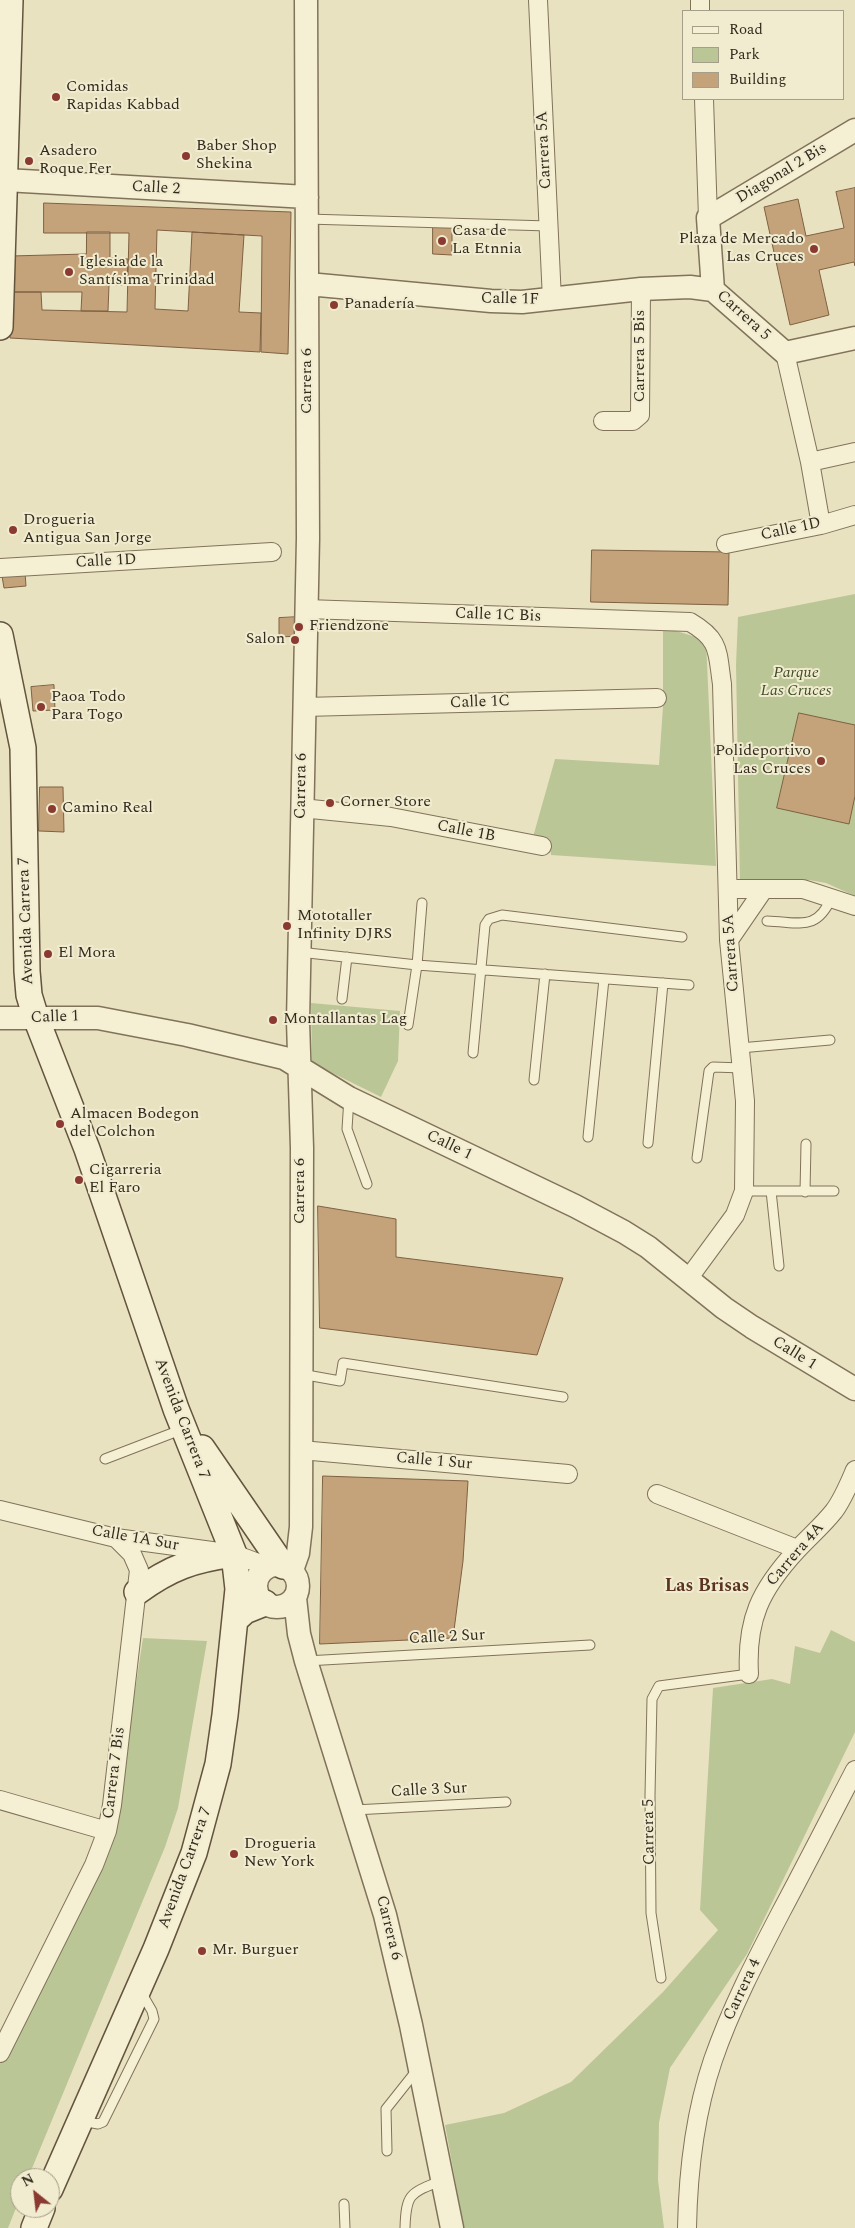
<!DOCTYPE html>
<html>
<head>
<meta charset="utf-8">
<style>
  body { margin:0 }
  #map { position:relative; width:855px; height:2228px; overflow:hidden; background:#e9e2c1; font-family:Spectral,serif }
  canvas { display:block }
  .legend { position:absolute; left:682px; top:10px; width:162px; height:90px; box-sizing:border-box; background:#f1ecd0; border:1px solid #a59e88; margin:0; padding:6px 9px; list-style:none; font-size:15px; color:#322a1d }
  .legend li { display:flex; align-items:center; gap:10px; height:25px }
  .legend b { width:25px; border:1px solid #a59e88 }
  .north { position:absolute; left:10px; top:2168px; width:50px; height:50px; box-sizing:border-box; background:#f1ecd0; border:1px solid #a59e88; border-radius:50%; rotate:331deg; font-size:14px; font-weight:700; line-height:20px; text-align:center; color:#322a1d }
  .north::after { content:''; display:block; margin:auto; width:18px; height:22px; background:#8a3a30; clip-path:polygon(50% 0,100% 100%,50% 72%,0 100%) }
</style>
</head>
<body>
<div id="map">
<canvas width="855" height="2228"></canvas>
<ul class="legend">
<li><b style="height:6px;background:#f5efd3"></b>Road</li>
<li><b style="height:14px;background:#bbc696"></b>Park</li>
<li><b style="height:14px;background:#c4a27a"></b>Building</li>
</ul>
<div class="north">N</div>
</div>
<script>
const ctx = document.querySelector('canvas').getContext('2d');
ctx.lineJoin = 'round';
function paint(path, color) {
  ctx.fillStyle = color;
  ctx.fill(path, 'evenodd');
}
function stroke(path, color, width, dash) {
  ctx.strokeStyle = color;
  ctx.lineWidth = width;
  ctx.lineCap = dash ? 'butt' : 'round';
  ctx.setLineDash(dash || []);
  ctx.stroke(path);
}
function label(font, color, halo, rows, align = 'center') {
  ctx.font = font + ' Spectral,serif';
  ctx.lineWidth = 4;
  ctx.setLineDash([]);
  ctx.textBaseline = 'middle';
  ctx.strokeStyle = halo;
  ctx.fillStyle = color;
  for (const [text, x, y, turn = 0] of rows) {
    ctx.save();
    ctx.translate(x, y);
    ctx.rotate((+turn || 0) * Math.PI / 180);
    ctx.textAlign = isNaN(turn) ? turn : align;
    if (halo) ctx.strokeText(text, 0, 0);
    ctx.fillText(text, 0, 0);
    ctx.restore();
  }
}
paint(new Path2D(`
  M855,594V896L826,883L809,880L740,884L736,665L738,617Z
  M663,627L706,640L716,866L551,855L550,840L533,837L555,759L659,765L663,706Z
  M311,1003L400,1011L398,1061L381,1097L312,1063Z
  M831,1630L855,1642V1732L747,1954L670,2068L659,2123L658,2180L664,2228H464L445,2125L504,2113L571,2082L663,1992L718,1930L700,1910L713,1688L772,1679L790,1684L795,1646L820,1653Z
  M143,1638L207,1641L178,1808L165,1847L28,2178H20V2198L8,2228H0V2061L118,1803Z`), '#bbc696');
const building = new Path2D(`
  M855,188V266L854,262L819,270L829,315L790,325L764,207L798,199L806,236L844,228L836,192Z
  M44,203L291,212L288,354L261,352L262,236L157,230L155,309L188,311L192,232L244,235L239,312L261,313L260,352L10,338V292H41L42,310L127,312L129,233H44Z
  M433,227H452V255L433,254Z
  M87,232H110V258L128,259L127,285H109L108,311H81L82,292H10L11,256L86,254Z
  M592,550L729,552L728,605L591,602Z
  M25,573L26,586L4,588L2,576Z
  M299,617L300,636L279,637V618Z
  M54,685L55,710L33,711L31,687Z
  M799,713L855,725V796L849,824L777,808Z
  M40,787H63L64,832L39,831Z
  M318,1206L396,1219V1257L563,1278L537,1355L320,1328Z
  M323,1476L468,1481L463,1561L453,1638L320,1644Z`);
paint(building, '#c4a27a');
stroke(building, '#7e6142', 1);
const service = new Path2D(`
  M307,219L549,226
  M767,921C801,922 816,932 832,897
  M299,952L417,965L689,985
  M342,999L347,957
  M408,1025L417,965L422,903
  M740,1048L830,1040
  M473,1053L485,925L489,919L502,915L682,937
  M534,1080L545,974
  M349,1098L347,1129L367,1184
  M588,1137L604,979
  M648,1143L663,983
  M697,1158L709,1071L713,1067L743,1068
  M744,1191H834
  M771,1191L779,1266
  M805,1192L806,1144
  M301,1374L340,1381L343,1363L563,1397
  M105,1459L183,1429
  M306,1661L590,1645
  M354,1810L506,1802
  M661,1978L651,1913L650,1795L652,1699L659,1686L749,1674
  M82,2121L98,2124L103,2122L154,2019L152,2011L141,1992
  M387,2151L386,2109L417,2070
  M344,2204L345,2228
  M405,2228C406,2192 411,2193 443,2180`);
const minor = new Path2D(`
  M538,0L552,300
  M700,0V11
  M704,99L708,218
  M785,353L810,462L821,525
  M603,421H633L640,415L641,289
  M810,462L855,452
  M726,544L821,525L855,515
  M0,568L272,552
  M306,609L690,622C721,640 717,652 722,684L729,940L745,1101L744,1191L735,1215L688,1279
  M304,707L657,698
  M301,808L391,817L542,846
  M728,889H803L855,906
  M729,940L764,889
  M301,1450L568,1474
  M657,1494L797,1549
  M0,1510L116,1538L234,1554L269,1567
  M749,1674C746,1620 760,1590 797,1550C809,1537 823,1525 834,1511C843,1499 849,1484 855,1470
  M0,1800L107,1831
  M0,2053L94,1865L107,1831L112,1805L139,1570L132,1554L116,1538
  M687,2228C688,2172 695,2113 713,2060C731,2008 756,1960 781,1912C806,1865 830,1818 855,1770`);
const tertiary = new Path2D(`
  M855,130L708,218L713,290L785,353L855,338
  M5,180L307,197
  M308,284L491,301L522,302L641,289L690,287L713,290
  M0,1018H98L187,1035L284,1058L349,1098L575,1206L624,1232L648,1247L724,1308L752,1327L855,1389
  M256 1586a21 21 0 1 1 42 0a21 21 0 1 1-42 0Z
  M292,1570L298,1553L301,1527L302,1148L298,1021L308,538L306,0
  M295,1598L299,1634L306,1661L385,1915L411,2025L452,2228`);
const secondary = new Path2D(`
  M0,327L10,0
  M0,635L23,748L27,971L29,995L36,1018L87,1149L176,1409L234,1554L238,1589L225,1715L218,1764L194,1853L156,1949L50,2189
  M202,1448L283,1566
  M137,1592C171,1567 193,1560 234,1554
  M235,1620L245,1611L265,1603
  M34,2228L42,2208`);
stroke(service, '#81735a', 11);
stroke(minor, '#81735a', 20);
stroke(tertiary, '#81735a', 25);
stroke(secondary, '#63543e', 28);
stroke(service, '#f5efd3', 9);
stroke(minor, '#f5efd3', 18);
stroke(tertiary, '#f5efd3', 22);
stroke(secondary, '#f5efd3', 25);
for (const [x, y, r, color] of [
  [56,97,5,"#8a3a30"],
  [186,156,5,"#8a3a30"],
  [29,161,5,"#8a3a30"],
  [442,241,5,"#8a3a30"],
  [814,249,5,"#8a3a30"],
  [69,272,5,"#8a3a30"],
  [334,305,5,"#8a3a30"],
  [13,530,5,"#8a3a30"],
  [299,627,5,"#8a3a30"],
  [295,640,5,"#8a3a30"],
  [41,707,5,"#8a3a30"],
  [821,761,5,"#8a3a30"],
  [330,803,5,"#8a3a30"],
  [52,809,5,"#8a3a30"],
  [287,926,5,"#8a3a30"],
  [48,954,5,"#8a3a30"],
  [273,1020,5,"#8a3a30"],
  [60,1124,5,"#8a3a30"],
  [79,1180,5,"#8a3a30"],
  [234,1854,5,"#8a3a30"],
  [202,1951,5,"#8a3a30"]
]) {
  const dot = new Path2D();
  dot.arc(x, y, r, 0, 2 * Math.PI);
  ctx.fillStyle = color;
  ctx.fill(dot);
  stroke(dot, '#f1ecd0', 2);
}
label('16px', '#322a1d', '#f1ecd0', [
  ["Comidas",66,88],
  ["Rapidas Kabbad",66,106],
  ["Baber Shop",196,147],
  ["Shekina",196,165],
  ["Asadero",39,152],
  ["Roque Fer",39,170],
  ["Casa de",452,232],
  ["La Etnnia",452,250],
  ["Plaza de Mercado",804,240,"right"],
  ["Las Cruces",804,258,"right"],
  ["Iglesia de la",79,263],
  ["Santísima Trinidad",79,281],
  ["Panadería",344,305],
  ["Drogueria",23,521],
  ["Antigua San Jorge",23,539],
  ["Friendzone",309,627],
  ["Salon",285,640,"right"],
  ["Paoa Todo",51,698],
  ["Para Togo",51,716],
  ["Polideportivo",811,752,"right"],
  ["Las Cruces",811,770,"right"],
  ["Corner Store",340,803],
  ["Camino Real",62,809],
  ["Mototaller",297,917],
  ["Infinity DJRS",297,935],
  ["El Mora",58,954],
  ["Montallantas Lag",283,1020],
  ["Almacen Bodegon",70,1115],
  ["del Colchon",70,1133],
  ["Cigarreria",89,1171],
  ["El Faro",89,1189],
  ["Drogueria",244,1845],
  ["New York",244,1863],
  ["Mr. Burguer",212,1951]
], 'left');
label('16px', '#322a1d', '#f1ecd0', [
  ["Carrera 5A",545,150,-93],
  ["Diagonal 2 Bis",782,174,-31],
  ["Calle 2",156,189,3],
  ["Calle 1F",510,300,1],
  ["Carrera 5",743,316,42],
  ["Carrera 5 Bis",641,356,-90],
  ["Carrera 6",308,381,-90],
  ["Calle 1D",791,530,-12],
  ["Calle 1D",106,562,-3],
  ["Calle 1C Bis",498,616,2],
  ["Calle 1C",480,703,-2],
  ["Carrera 6",302,786,-89],
  ["Calle 1B",466,832,11],
  ["Avenida Carrera 7",27,921,-92],
  ["Carrera 5A",732,953,-94],
  ["Calle 1",55,1018,-2],
  ["Calle 1",449,1146,26],
  ["Carrera 6",301,1191,-90],
  ["Calle 1",794,1354,32],
  ["Avenida Carrera 7",181,1419,69],
  ["Calle 1 Sur",434,1462,5],
  ["Calle 1A Sur",135,1539,10],
  ["Carrera 4A",796,1555,-49],
  ["Calle 2 Sur",447,1638,-3],
  ["Carrera 7 Bis",115,1773,-83],
  ["Calle 3 Sur",429,1791,-3],
  ["Carrera 5",650,1832,-91],
  ["Avenida Carrera 7",186,1868,-70],
  ["Carrera 6",388,1928,76],
  ["Carrera 4",743,1990,-65]
]);
label('italic 16px', '#3e4d26', '#f1ecd0', [
  ["Parque",796,674],
  ["Las Cruces",796,692]
]);
label('bold 18px', '#5b3421', '#f1ecd0', [
  ["Las Brisas",707,1587]
]);
</script>
</body>
</html>
